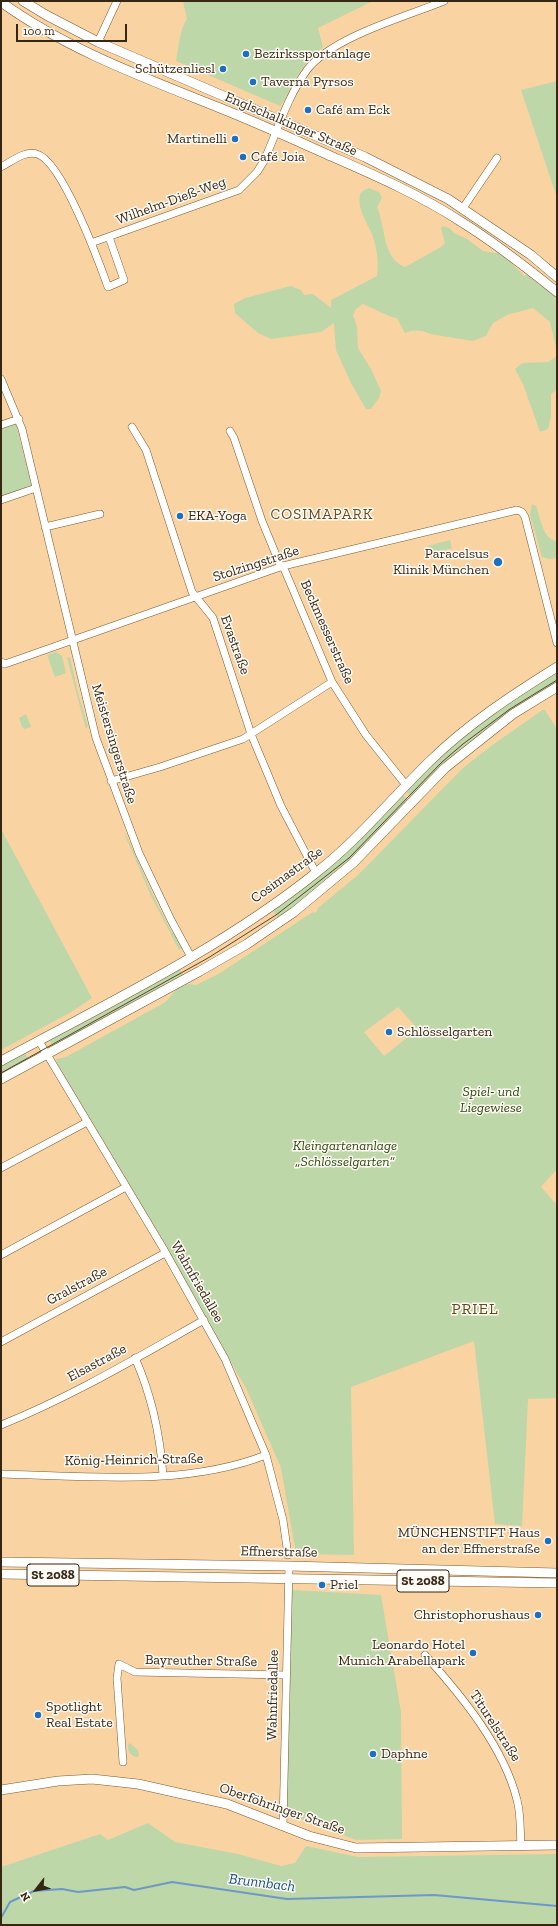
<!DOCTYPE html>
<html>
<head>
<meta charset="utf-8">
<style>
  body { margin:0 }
  #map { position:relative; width:558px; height:1926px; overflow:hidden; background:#fad3a3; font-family:"Zilla Slab",serif }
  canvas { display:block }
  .frame { position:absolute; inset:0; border:2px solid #362714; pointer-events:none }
  .north { position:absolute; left:16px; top:1870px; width:40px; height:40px; -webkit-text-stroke:3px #fffbf6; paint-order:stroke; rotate:239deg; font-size:11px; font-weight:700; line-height:16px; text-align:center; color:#362714 }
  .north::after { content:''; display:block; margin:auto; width:14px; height:18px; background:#362714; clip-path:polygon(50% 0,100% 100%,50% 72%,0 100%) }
  .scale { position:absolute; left:16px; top:24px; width:111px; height:18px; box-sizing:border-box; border:2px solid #362714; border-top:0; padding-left:5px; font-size:12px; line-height:14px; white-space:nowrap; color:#362714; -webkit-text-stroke:3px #fffbf6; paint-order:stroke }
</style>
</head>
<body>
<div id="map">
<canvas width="558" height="1926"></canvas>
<div class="frame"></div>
<div class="north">N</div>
<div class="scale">100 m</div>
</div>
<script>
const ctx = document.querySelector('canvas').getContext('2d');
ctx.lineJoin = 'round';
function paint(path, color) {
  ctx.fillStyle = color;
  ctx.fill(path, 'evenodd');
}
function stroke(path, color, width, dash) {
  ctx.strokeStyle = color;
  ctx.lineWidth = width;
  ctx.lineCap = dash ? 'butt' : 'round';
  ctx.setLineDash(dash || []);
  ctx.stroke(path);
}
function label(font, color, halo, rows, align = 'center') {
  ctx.font = font + ' "Zilla Slab",serif';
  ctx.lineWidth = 3;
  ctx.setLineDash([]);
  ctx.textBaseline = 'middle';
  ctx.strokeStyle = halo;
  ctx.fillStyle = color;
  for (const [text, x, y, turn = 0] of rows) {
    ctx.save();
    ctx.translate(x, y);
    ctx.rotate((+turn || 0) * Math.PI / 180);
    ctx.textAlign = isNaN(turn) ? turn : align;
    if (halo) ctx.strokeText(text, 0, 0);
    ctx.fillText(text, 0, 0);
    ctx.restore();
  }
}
paint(new Path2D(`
  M183,1H373L318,28L323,47C313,56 304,65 297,76C290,86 288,97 280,106L176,61C179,47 179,31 187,19Z
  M557,81V198L521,90Z
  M369,188L379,192L382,198L377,207C386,226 381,257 405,267L441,247L445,243L441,228L443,226L449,228L454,233L467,239L483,251L503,254L524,276L529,273L539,285H544L557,298V352L550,322L533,308L507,315L493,323L486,336L473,341L430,334C423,330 413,329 405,333L397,318C390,318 371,307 363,304L356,309L353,315L357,327L358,348L371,369L381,391L379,398L371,409H366L351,383L336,350L334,323L321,332L271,339L258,333L235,313L234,304L245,298L291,286L301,290L304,295L313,294L331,308V300L377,276C379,262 377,248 372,234C367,223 357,208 360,195C361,191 365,190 369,188Z
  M557,356V390L551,394V416L548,429L540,432L523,384L515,369L522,363L548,362Z
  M16,424L32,487L1,495V429Z
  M532,504L536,506C541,518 542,539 557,541V558L549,559L542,557L530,515Z
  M450,540L452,548L430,554L428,546Z
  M56,652L62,656L66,673L55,677L47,655Z
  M70,657L78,693L88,726L86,729L67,658Z
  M557,671V684L413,797L404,790L424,770L488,716Z
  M544,709L557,729V1169L541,1187L557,1205V1398L528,1399L522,1526L495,1524L474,1341L351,1387L354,1555L296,1554L281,1468L246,1388L59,1068L56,1059L66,1057L162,1004C172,998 174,990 181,983L196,985L220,973L313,912L315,913L317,911L318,908L359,874L463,768L491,746ZM398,1007L418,1029L384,1056L364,1032Z
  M26,714L31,727L25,729L22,727L19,718Z
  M401,793L409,801L343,868L279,919L271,908Z
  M1,829L92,998L73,1011L1,1050Z
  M124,833L126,835L153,895L172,933H175L183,948L179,950L151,896Z
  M179,967L184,977L54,1048L48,1038Z
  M24,1052L29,1061L1,1077V1064Z
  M292,1590L381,1595L401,1712L402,1839L356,1840L285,1813L287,1676Z
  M130,1743L137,1749L139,1754L138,1757C131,1757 127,1751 128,1745Z
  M148,1823L175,1842L238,1854L281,1866L295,1863L306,1846L358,1857L557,1854V1925H1V1867L100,1834L108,1840Z`), '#bdd7a8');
stroke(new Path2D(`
  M1,1918L10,1902L34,1891L62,1889L78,1892L125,1887L134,1890L172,1882L287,1899L434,1895L557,1906`), '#6d98c7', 2);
const minor = new Path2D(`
  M98,42L117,1
  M1,167C11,162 25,150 37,154C62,161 99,262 108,287L124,280L109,237
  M463,208L497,158
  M91,243L239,190L257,172L264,161C277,132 287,97 307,70C332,37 405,17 444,1
  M1,379L22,429L96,738L139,853L171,920L191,957
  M1,425L19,419
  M132,427L146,450L192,592L213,618L251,734L281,806L316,873
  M230,431L234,438L262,521L281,567
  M1,500L36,488
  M45,527L100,514
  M283,566L332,682L366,735L406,785
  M1,662L5,664L283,566L517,510L522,512L525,517L557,643
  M111,781L160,767L243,739L332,682
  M39,1041L163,1248L225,1359L266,1455L283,1520L288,1555
  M1,1168L87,1122
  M1,1255L126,1187
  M1,1342L165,1253
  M135,1358C152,1396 160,1434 163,1475
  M1,1425C71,1397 138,1357 204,1320
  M1,1474C88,1476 184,1487 266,1455
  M425,1655C461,1695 504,1747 517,1800C521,1814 520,1831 521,1846
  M123,1762L117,1678L119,1664L135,1672L286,1675
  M283,1825L289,1566`);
const major = new Path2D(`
  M23,1L46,15L98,42L365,157L448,199L531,255L557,277
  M1,2C66,49 145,78 220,108C258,123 295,140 333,157C376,176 420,195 460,221C494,242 526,267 557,292
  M1,1061C108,1003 221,949 317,872C359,839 392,798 430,761C468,724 512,695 557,667
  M1,1079L200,971L247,944L294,912L353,863L445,768L513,714L557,687
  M1,1562L289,1566L557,1573
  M1,1574L557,1583
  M1,1790L58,1781L92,1779L138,1784L227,1804L309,1836L356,1848L557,1845`);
stroke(minor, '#7c5a2d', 8);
stroke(major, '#7c5a2d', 10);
stroke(minor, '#fff', 7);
stroke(major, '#fff', 9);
stroke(new Path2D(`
  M1,1073L208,958L276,915L349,858L442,762L463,744L510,709L557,680`), '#57442c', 1);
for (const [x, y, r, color] of [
  [246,54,4,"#1d70be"],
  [223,69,4,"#1d70be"],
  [253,82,4,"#1d70be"],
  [308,110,4,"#1d70be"],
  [235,139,4,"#1d70be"],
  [243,157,4,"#1d70be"],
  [180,516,4,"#1d70be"],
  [498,562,5,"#1d70be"],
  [389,1032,4,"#1d70be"],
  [548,1541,4,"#1d70be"],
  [322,1585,4,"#1d70be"],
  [538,1615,4,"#1d70be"],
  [473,1653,4,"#1d70be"],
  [38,1715,4,"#1d70be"],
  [373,1754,4,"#1d70be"]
]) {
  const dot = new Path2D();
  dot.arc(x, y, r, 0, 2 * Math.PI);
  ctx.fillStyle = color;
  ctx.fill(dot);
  stroke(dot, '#fffbf6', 1.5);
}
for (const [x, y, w] of [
  [53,1575,52],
  [423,1581,52]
]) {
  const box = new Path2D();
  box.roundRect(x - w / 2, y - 11, w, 22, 3);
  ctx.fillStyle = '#fffbf6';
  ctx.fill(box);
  stroke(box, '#362714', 1);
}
label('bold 13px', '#362714', null, [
  ["St 2088",53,1575],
  ["St 2088",423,1581]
]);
label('14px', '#362714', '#fffbf6', [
  ["Bezirkssportanlage",254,54],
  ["Schützenliesl",215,69,"right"],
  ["Taverna Pyrsos",261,82],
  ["Café am Eck",316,110],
  ["Martinelli",227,139,"right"],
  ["Café Joia",251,157],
  ["EKA-Yoga",188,516],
  ["Paracelsus",489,554,"right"],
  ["Klinik München",489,570,"right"],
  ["Schlösselgarten",397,1032],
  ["MÜNCHENSTIFT Haus",540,1533,"right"],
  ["an der Effnerstraße",540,1549,"right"],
  ["Priel",330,1585],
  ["Christophorushaus",530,1615,"right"],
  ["Leonardo Hotel",465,1645,"right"],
  ["Munich Arabellapark",465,1661,"right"],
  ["Spotlight",46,1707],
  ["Real Estate",46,1723],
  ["Daphne",381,1754]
], 'left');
label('14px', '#362714', '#fffbf6', [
  ["Englschalkinger Straße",291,124,23],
  ["Wilhelm-Dieß-Weg",171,201,-20],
  ["Stolzingstraße",256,564,-18],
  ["Beckmesserstraße",327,632,66],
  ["Evastraße",235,645,70],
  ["Meistersingerstraße",114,744,73],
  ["Cosimastraße",287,875,-36],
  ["Wahnfriedallee",197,1282,60],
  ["Gralstraße",77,1286,-28],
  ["Elsastraße",97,1363,-28],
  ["König-Heinrich-Straße",134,1460,-1],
  ["Effnerstraße",279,1552,1],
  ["Bayreuther Straße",201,1661,1],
  ["Wahnfriedallee",273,1695,-89],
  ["Titurelstraße",495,1726,57],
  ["Oberföhringer Straße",282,1809,19]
]);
label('italic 14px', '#2e4a0e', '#fffbf6', [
  ["Spiel- und",491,1092],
  ["Liegewiese",491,1108],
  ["Kleingartenanlage",345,1146],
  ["„Schlösselgarten“",345,1162]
]);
ctx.letterSpacing = '1px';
label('15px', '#69481a', '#fffbf6', [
  ["COSIMAPARK",322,515]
]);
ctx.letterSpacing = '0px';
label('italic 15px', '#0c4d87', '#fffbf6', [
  ["Brunnbach",262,1883,7]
]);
ctx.letterSpacing = '1px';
label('16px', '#69481a', '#fffbf6', [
  ["PRIEL",475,1309]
]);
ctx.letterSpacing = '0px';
</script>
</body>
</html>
